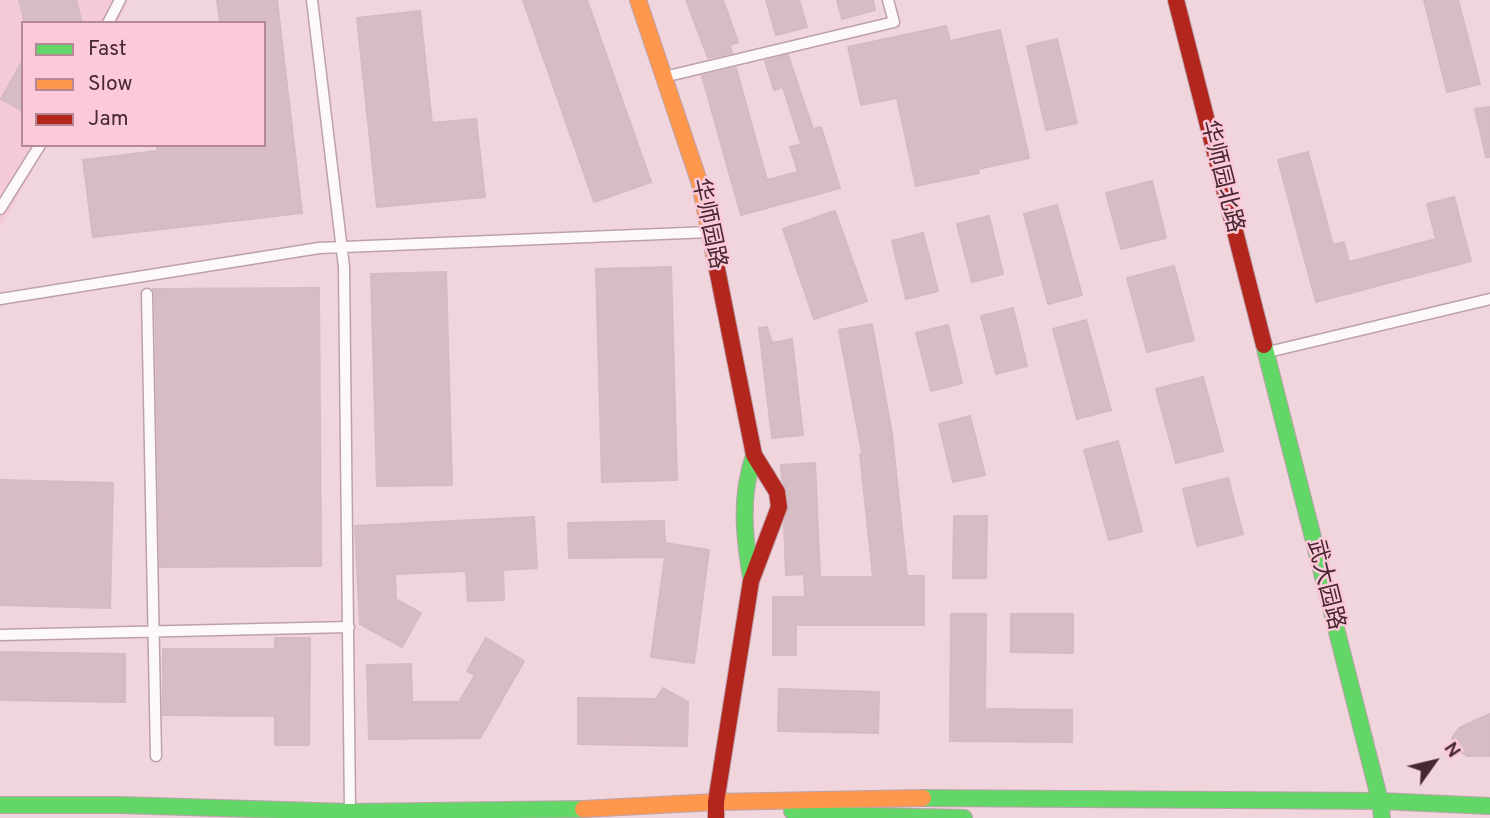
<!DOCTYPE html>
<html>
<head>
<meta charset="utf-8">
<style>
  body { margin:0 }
  #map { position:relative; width:1490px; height:818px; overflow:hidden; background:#f0d5dd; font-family:Overpass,sans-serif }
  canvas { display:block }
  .legend { position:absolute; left:21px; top:21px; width:245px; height:126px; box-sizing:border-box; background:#fcc9d8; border:2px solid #b48895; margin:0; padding:9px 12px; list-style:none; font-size:21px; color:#472731 }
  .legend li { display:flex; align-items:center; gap:14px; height:35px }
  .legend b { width:35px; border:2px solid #b48895 }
  .north { position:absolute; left:1399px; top:727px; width:70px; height:70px; -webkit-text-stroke:5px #fcc9d8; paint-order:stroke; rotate:56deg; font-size:19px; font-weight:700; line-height:28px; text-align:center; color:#472731 }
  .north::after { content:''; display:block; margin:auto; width:24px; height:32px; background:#472731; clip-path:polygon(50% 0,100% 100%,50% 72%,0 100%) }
</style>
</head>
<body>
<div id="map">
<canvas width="1490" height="818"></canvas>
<ul class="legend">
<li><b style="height:9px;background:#63d668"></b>Fast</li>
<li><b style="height:9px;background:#ff974d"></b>Slow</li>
<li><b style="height:9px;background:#b3261e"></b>Jam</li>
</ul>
<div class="north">N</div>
</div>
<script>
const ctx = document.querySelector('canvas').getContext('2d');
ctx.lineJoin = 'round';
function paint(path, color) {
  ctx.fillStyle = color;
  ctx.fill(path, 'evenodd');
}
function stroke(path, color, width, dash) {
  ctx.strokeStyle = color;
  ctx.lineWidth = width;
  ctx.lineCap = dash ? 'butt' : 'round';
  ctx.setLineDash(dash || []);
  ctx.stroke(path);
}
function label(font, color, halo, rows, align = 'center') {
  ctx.font = font + ' Overpass,"Noto Sans SC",sans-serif';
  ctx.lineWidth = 5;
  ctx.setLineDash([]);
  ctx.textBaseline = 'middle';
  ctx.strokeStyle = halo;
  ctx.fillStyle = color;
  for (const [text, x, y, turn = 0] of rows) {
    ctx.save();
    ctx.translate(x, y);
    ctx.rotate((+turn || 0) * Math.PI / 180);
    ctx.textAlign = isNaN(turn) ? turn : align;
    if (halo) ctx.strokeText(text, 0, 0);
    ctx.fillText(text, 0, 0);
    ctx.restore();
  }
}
paint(new Path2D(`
  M0,0H130L117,23H23V145H47L0,228Z`), '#f4cad6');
const building = new Path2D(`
  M19,0H76L82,23H25Z
  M217,0H277L302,213L93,237L83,160L157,151V145H264V23H220Z
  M523,0H587L651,182L594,202Z
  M686,0H723L738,42L730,45L732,53L708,58Z
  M766,0H799L807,27L776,35Z
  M837,0H873L875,10L842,19Z
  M1424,0H1458L1480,84L1447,92Z
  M420,11L432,123L476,119L485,197L377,207L357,18Z
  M946,26L950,41L1000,30L1029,158L978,169L979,173L916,186L897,98L861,105L848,47Z
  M1057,39L1077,123L1046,130L1027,46Z
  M788,55L813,129L821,127L840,188L741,215L702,76L736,68L767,180L798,172L790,147L801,144L783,87L774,90L765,61Z
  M23,60V111L1,99Z
  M1490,107V157H1486L1475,109Z
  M1308,152L1333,245L1344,242L1349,262L1436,239L1427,204L1454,197L1471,261L1316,302L1278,160Z
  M1152,181L1166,238L1121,249L1106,193Z
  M1057,205L1082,295L1048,304L1024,214Z
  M835,211L867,301L814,319L783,229Z
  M989,216L1003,274L972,282L957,224Z
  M923,233L938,291L906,299L892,241Z
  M1174,266L1194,340L1147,352L1127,278Z
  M671,267L677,480L602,482L596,269Z
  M446,272L452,485L377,486L371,274Z
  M319,288L321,566L160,567L155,294L153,289Z
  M1013,308L1027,366L996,374L981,316Z
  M1086,320L1111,410L1077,419L1053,329Z
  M872,324L892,434L907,576H924V625H796V655H773V597H805L804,574L786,575L784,524L789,506L787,490L782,480L781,465L815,463L820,577H873L860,454L862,453L839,330Z
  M948,325L962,383L931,391L916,333Z
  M767,327L772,343L792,339L803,435L772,438L759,328Z
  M1203,377L1223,451L1176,463L1156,389Z
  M970,416L985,475L953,482L939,424Z
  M1118,441L1142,531L1109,540L1084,450Z
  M1228,478L1243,534L1197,546L1183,489Z
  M0,480L113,483L110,608L0,605Z
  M954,516H987L986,578H953Z
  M534,517L537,568L503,570L504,600L468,601L466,571L395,574L396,599L421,613L402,647L360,624L355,526Z
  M664,521L665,543L709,550L694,663L651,657L665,557L569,558L568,523Z
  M951,614H986L985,709L1072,710V742L950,741Z
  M1011,614H1073V653L1011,652Z
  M275,638H310L309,745H275V716L163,715V649H275Z
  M486,638L524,661L480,738L369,739L367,665L411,664L412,702H459L475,675L467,671Z
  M0,652L125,654V702L0,700Z
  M663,688L688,702L687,746L578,744V698L656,699Z
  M779,689L879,692L878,733L778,731Z
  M1490,714V756H1467L1456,748L1452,738L1459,728Z`);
paint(building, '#d8bcc4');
stroke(building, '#d4bac2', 2);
const street = new Path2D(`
  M312,0L344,267L350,812
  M108,23L120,0
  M664,77L894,22L888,0
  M0,209L40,145
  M147,294L156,756
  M0,299L319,248L710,232
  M1264,353L1490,299
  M0,635L349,627`);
const fast = new Path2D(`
  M1264,345L1380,801L1382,818
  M751,578C744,535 740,497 754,455
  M923,798L1380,801L1490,806
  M0,805H119L350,812L583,809
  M792,811L829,815L964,818`);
const slow = new Path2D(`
  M638,0L700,184L717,269
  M583,809L716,802L923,798`);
const jam = new Path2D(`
  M1176,0L1264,345
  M716,818V802L751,581L779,507L777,492L754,455L717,269`);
stroke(street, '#bca1aa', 13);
stroke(fast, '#bca1aa', 18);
stroke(slow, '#bca1aa', 18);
stroke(jam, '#bca1aa', 18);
stroke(street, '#fdf9fa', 10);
stroke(fast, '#63d668', 16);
stroke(slow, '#ff974d', 16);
stroke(jam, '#b3261e', 16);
label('23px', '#472731', '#fcc9d8', [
  ["华师园北路",1220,177,76],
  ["华师园路",707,224,78],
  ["武大园路",1324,585,76]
]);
</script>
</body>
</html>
